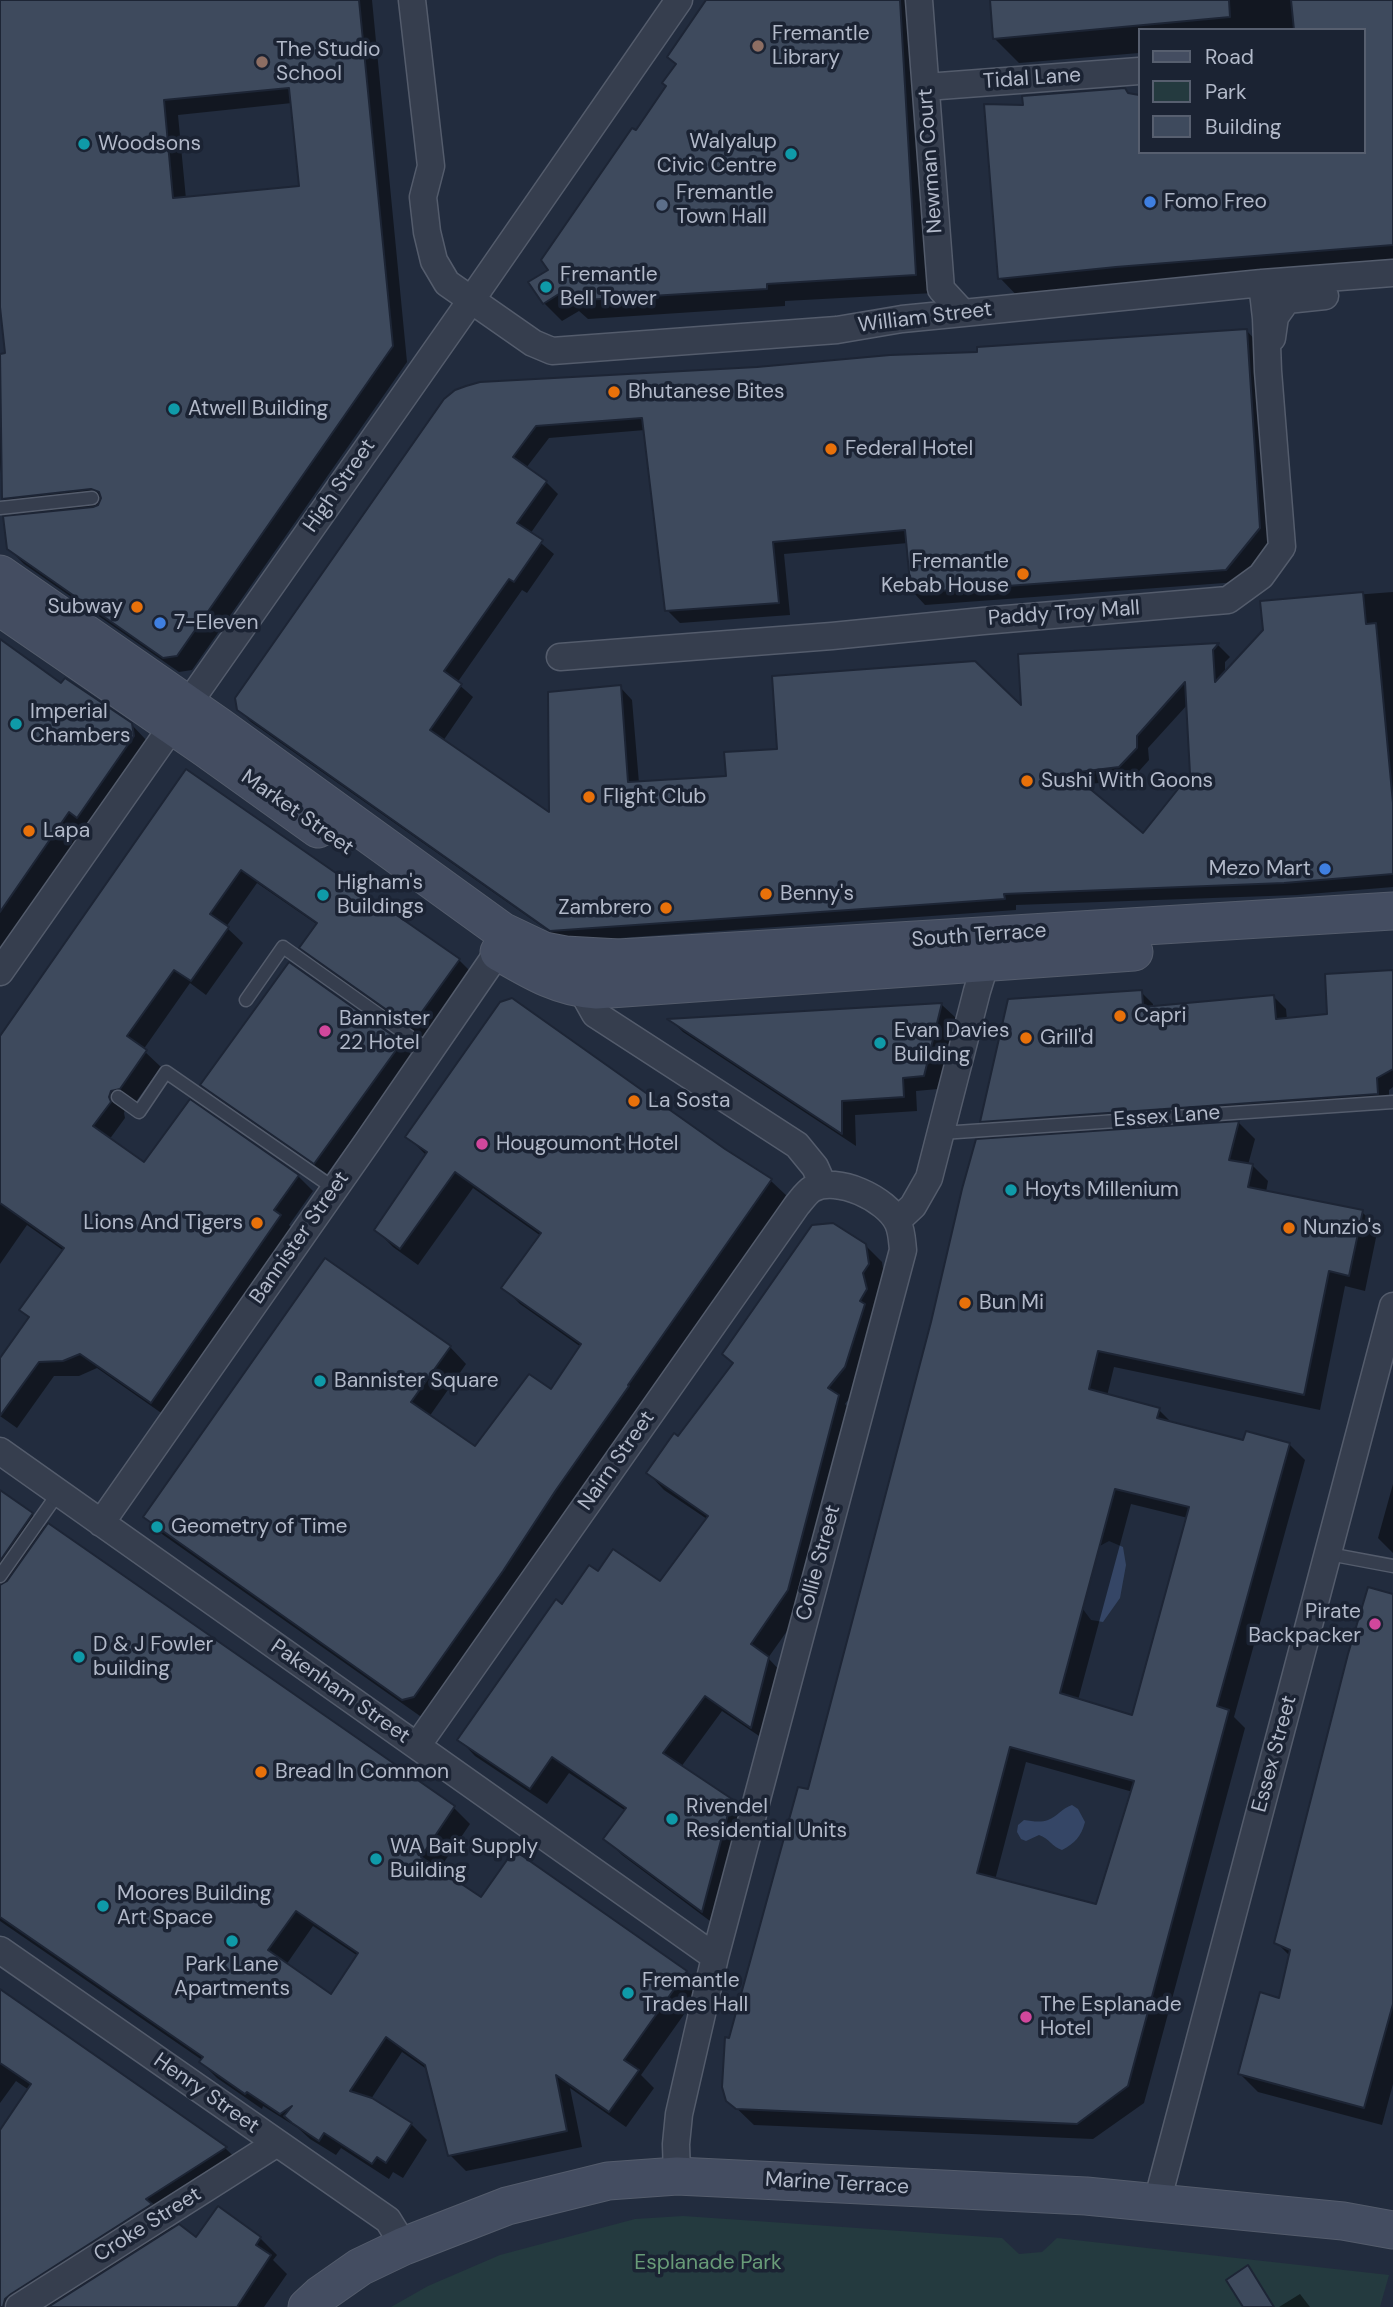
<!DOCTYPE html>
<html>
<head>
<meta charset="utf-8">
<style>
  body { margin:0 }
  #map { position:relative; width:1393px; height:2307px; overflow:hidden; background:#222c3e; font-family:"DM Sans",sans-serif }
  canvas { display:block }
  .legend { position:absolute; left:1138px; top:28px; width:228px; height:126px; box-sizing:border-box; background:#1b2333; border:2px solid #575f6f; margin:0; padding:9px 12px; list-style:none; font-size:21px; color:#b2b9c9 }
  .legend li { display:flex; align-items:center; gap:14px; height:35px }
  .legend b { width:35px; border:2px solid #575f6f }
</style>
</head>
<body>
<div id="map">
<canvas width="1393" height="2307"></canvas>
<ul class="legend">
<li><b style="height:9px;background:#444d61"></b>Road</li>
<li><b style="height:19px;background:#243a3f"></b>Park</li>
<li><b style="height:19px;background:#3e4a5d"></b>Building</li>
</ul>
</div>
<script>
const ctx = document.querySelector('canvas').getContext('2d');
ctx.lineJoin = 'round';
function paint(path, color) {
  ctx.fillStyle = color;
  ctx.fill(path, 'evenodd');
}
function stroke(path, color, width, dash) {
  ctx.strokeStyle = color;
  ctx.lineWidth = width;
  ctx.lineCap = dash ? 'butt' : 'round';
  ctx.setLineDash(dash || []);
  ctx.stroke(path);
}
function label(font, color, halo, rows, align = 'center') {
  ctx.font = font + ' "DM Sans",sans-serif';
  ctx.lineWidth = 7;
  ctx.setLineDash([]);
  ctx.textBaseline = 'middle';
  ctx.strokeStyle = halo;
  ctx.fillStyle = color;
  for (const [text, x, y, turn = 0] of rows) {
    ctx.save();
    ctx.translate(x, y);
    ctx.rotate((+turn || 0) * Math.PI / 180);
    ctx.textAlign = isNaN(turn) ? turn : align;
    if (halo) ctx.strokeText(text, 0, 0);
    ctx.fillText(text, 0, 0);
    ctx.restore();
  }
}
paint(new Path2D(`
  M683,2216L1002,2238L1019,2254L1042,2252L1057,2238L1389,2275L1380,2307H391L428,2286L500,2255L635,2219Z`), '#243a3f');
paint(new Path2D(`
  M1109,1541L1123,1547L1126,1565L1120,1598L1103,1622L1091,1620L1079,1604L1094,1549Z
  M1072,1805L1078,1809L1085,1822C1081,1837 1075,1843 1062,1850C1052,1847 1049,1838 1039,1835L1026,1841L1021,1839L1017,1832L1018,1825L1024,1820C1032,1821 1040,1823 1048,1820C1057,1817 1062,1808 1072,1805Z`), '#354666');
paint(new Path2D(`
  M0,0H372L407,362L192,670L179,672L24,564L8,548L21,516L3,498L0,462V356L7,355L0,289ZM292,103L301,188L186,199L178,115Z
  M709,0H917L934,293L785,301V306L588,319L579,311L562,321L544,303L550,270L668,86Z
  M992,0H1393V271L1024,303L1000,278L1025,107L1129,95L1139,96V152H1363V30H1139V53L1019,63L994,38Z
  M1246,330L1258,343L1271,540L1238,582L925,605L913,592L908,543L784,554L790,615L680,623L667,610L645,430L549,438L526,468L546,482L558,494L530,534L554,554L527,593L522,590L457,683L473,697L443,741L550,816L620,687L632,700L639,783L728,778L778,750L1023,709L1020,656L1218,645L1230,657L1225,662V673L1265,631L1262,602L1393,592V887L1297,895L1016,905V910L564,942L251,722L238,709L445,401ZM1188,704L1191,774L1143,835L1082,785L1132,779L1149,760L1148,748Z
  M0,642L62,686L131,724L147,741L94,833L86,827L0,949Z
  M186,771L459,960L474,975L427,1041L317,963L302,948L318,925L257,883L226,927L243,943L206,995L190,983L143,1050L161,1067L135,1103L126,1106L124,1113L125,1118L109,1140L144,1164L298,1176L313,1191L289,1225L295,1231L167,1417L97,1368L79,1376H54L17,1428L0,1416V1361L30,1319L21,1310L64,1251L27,1225L0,1264V1039Z
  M1393,972V1087L1389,1090V1106L994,1133L982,1121L1141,992L1153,1004V1008L1274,997L1286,1009L1287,1020L1329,1016Z
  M942,1005L956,1018L938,1089L916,1091L917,1111L855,1115L856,1146L683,1032L671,1020Z
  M401,1043L412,1055L327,1174L214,1096L202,1084Z
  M1239,1123L1255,1139L1248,1165H1252L1268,1181L1266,1192L1362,1212L1378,1228L1365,1291L1345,1286L1320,1410L1114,1367L1107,1396L1159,1410L1174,1425L1245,1443L1289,1444L1305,1460L1234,1717L1245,1728L1144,2103L1093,2139L754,2125L728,2100L730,2039L809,1791L932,1323L977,1141ZM1131,1504L1188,1518L1134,1717L1078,1700ZM1026,1762L1133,1792L1097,1907L995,1880Z
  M408,1137L724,1150L771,1181L788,1197L431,1713L420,1716L162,1534L145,1517L450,1347L466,1364L429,1417L475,1448L551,1391L581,1347L520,1304L503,1287L541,1236L473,1188L418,1265L393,1247L376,1230L427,1156Z
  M865,1245L882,1262L885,1282L879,1290L883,1306L861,1383L845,1404L854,1413L804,1607L768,1658L784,1675L768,1742L722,1711L681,1767L730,1801L747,1817L718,1927L622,1855L606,1839L626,1811L569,1773L547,1804L475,1756L459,1739L563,1606L598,1573L661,1584L707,1519L664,1490L648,1473L678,1438L734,1364L724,1354Z
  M1393,1484V1553L1378,1538Z
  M0,1492L32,1514L46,1528L48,1526L454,1808L470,1824L438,1871L481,1899L686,1973L702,1989L641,2075L654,2088L626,2127L570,2088L582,2147L466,2171L450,2155L428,2070L402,2052L371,2099L411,2124L427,2140L403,2178L393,2172L389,2179L341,2148L336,2155L310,2139L298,2128L263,2106L262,2109L217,2078L201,2062L202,2060L0,1921ZM313,1926L358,1956L332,1996L286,1965Z
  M1393,1596V2084L1382,2125L1258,2092L1240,2074L1281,2000L1290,1956L1276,1942Z
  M0,1992L226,2149L252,2174L171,2226L196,2239L260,2238L277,2255L273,2260L287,2274L264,2307H0V2133L29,2090L16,2081L0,2103Z
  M1300,2294L1310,2307H1279Z`), '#0007');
const building = new Path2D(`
  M0,0H359L393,346L177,656L163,658L7,549L3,516L93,507L98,505L101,498L99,492L91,489L2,499L0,354L5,353L0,307ZM289,88L299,186L173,198L164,100Z
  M706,0H900L916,275L767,284V289L568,301L562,292L543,304L528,282L548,270L541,260L632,128L636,130L666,86L662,83L676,64L667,57Z
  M990,0H1229L1230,17L993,39Z
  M1291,0H1393V245L1116,267L998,279L984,104L1023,105L1022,96L1125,88L1128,93L1139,95V152H1363V30H1294Z
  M1247,329L1260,528L1226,570L911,593L905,530L773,542L779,603L665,611L642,418L536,426L513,457L547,481L517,523L543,540L514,582L509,579L444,671L462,684L430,730L549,812L548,692L621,685L628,782L726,776L724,752L777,749L772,676L975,661L1021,705L1018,654L1219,643L1213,650L1215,682L1263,630L1260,601L1363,592L1366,624L1376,623L1393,803V874L1284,883L1004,894L1005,899L550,931L237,710L235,698L444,399L455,390L466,386L480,382L757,367L890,355L977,352V347ZM1185,682L1190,774L1143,833L1071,773L1119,767L1137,748V736Z
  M0,639L61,683L65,678L132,723L134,736L77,818L69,812L0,912Z
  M186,769L460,959L411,1027L299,948L317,923L241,870L210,914L229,927L191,981L174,970L127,1036L147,1050L120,1089L111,1091L109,1097L111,1102L93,1126L144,1162L190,1099L299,1175L274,1210L281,1215L151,1403L80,1354L63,1361L39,1362L0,1416V1358L29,1317L19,1310L64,1248L0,1203V1036Z
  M289,962L402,1042L314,1164L200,1085Z
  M1393,970V1069L1377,1078L1378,1094L980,1122L1008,999L1142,990L1143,1007L1274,995L1276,1019L1327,1014L1325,974Z
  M512,998L725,1149L772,1179L628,1385L629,1386L556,1490L503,1571L414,1697L402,1700L143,1517L325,1258L451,1346L411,1402L475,1446L529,1374L551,1389L581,1344L501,1288L541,1233L455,1172L400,1249L374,1230L427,1152L405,1137L500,1002Z
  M942,1003L924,1076L903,1078L904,1097L842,1101V1134L667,1019Z
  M1239,1121L1229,1160L1253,1164L1248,1187L1363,1210L1349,1276L1329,1271L1304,1395L1098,1351L1089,1389L1160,1408L1157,1418L1243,1440L1246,1431L1290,1443L1217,1706L1229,1710L1128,2086L1077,2124L736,2109L726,2101L722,2087L725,2037L729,2038L798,1787L808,1789L931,1322L962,1189L976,1139ZM1115,1489L1189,1507L1132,1715L1060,1693ZM1010,1747L1134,1781L1096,1904L977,1873Z
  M833,1223L866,1244L869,1264L863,1273L867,1289L860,1301L865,1304L845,1367L828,1388L839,1395L788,1590L751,1644L769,1657L751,1728L705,1696L663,1753L732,1799L702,1912L603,1839L626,1808L552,1757L530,1789L457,1740L556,1599L562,1604L589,1565L598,1571L613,1549L660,1581L708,1516L646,1473L674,1433L678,1436L733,1363L722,1354L812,1225Z
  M0,1490L33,1513L0,1561Z
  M48,1523L455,1806L421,1857L481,1897L514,1850L687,1971L624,2060L639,2070L609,2112L556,2075L567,2131L448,2156L425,2065L386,2037L350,2091L372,2098L412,2123L386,2163L377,2157L372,2164L324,2133L319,2141L292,2123L284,2116L292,2106L280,2114L247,2092L245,2094L199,2062L203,2057L0,1917V1585L7,1581ZM296,1911L358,1953L331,1994L268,1950Z
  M1368,1587L1393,1594V2004L1364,2108L1238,2074L1260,1992L1279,1998L1290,1950L1274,1943L1348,1654Z
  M0,1989L227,2147L146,2199L152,2204L11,2294L5,2299L3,2307H0V2130L31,2084L0,2063Z
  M218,2206L261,2237L256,2245L271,2255L237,2307H48L179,2224L196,2237Z
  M1248,2265L1274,2307H1243L1226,2280Z`);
paint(building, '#3e4a5d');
stroke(building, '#1d2535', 2);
const lane = new Path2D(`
  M0,508L92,498
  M246,1000L283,947L430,1051
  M118,1097L139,1112L166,1072L335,1189
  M942,1133L1393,1102
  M1329,1554L1393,1566
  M0,1576L59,1492`);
const street = new Path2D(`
  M412,0L431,166L423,197L427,232L434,261L447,283L533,343L552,351L837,330L902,319L963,313L1262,283L1393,273
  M919,0L941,289L963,313
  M926,87L1139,71
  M1272,338L1275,317L1287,300L1325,296
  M560,657L832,636L983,621L1228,600L1261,576L1282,547L1268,371L1266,318L1262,283
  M0,972L465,309L679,0
  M581,989L595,1014L797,1145L815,1167L823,1185
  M897,1221L913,1206L929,1178L977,991L986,962
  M0,1451L715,1957
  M101,1523L366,1144L498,952
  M417,1746L797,1205C802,1199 807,1192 812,1189C837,1175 887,1199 898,1223C902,1232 902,1241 903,1250L715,1957L679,2114L676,2144L677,2176
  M0,1950L388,2220L404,2246
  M1157,2202L1393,1306
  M19,2307L277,2143`);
const secondary = new Path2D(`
  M0,574L220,727L502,931L544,951L565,955L619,958L1393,911
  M0,607L205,748L318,829
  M499,952C530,970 559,988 596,990L1134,952
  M307,2307L320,2295L360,2267L404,2246L507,2206L608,2181L677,2176L1086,2196L1343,2221L1393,2230`);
stroke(lane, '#545c6c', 15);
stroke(street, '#545c6c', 29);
stroke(secondary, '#545c6c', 39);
stroke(lane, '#363e4e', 12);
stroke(street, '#363e4e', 26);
stroke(secondary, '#444d61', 37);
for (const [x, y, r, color] of [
  [758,46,7,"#8d6e63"],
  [262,62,7,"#8d6e63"],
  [84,144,7,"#0f9aa8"],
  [791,154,7,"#0f9aa8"],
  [1150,202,7,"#3f7fe0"],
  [662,205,7,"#5c6f8a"],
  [546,287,7,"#0f9aa8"],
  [614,392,7,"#e8710a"],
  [174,409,7,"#0f9aa8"],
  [831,449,7,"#e8710a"],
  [1023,574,7,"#e8710a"],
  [137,607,7,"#e8710a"],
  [160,623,7,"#3f7fe0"],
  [16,724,7,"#0f9aa8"],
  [1027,781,7,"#e8710a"],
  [589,797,7,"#e8710a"],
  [29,831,7,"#e8710a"],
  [1325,869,7,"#3f7fe0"],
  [766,894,7,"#e8710a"],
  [323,895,7,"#0f9aa8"],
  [666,908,7,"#e8710a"],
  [1120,1016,7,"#e8710a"],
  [325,1031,7,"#d1479c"],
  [1026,1038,7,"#e8710a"],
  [880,1043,7,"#0f9aa8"],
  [634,1101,7,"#e8710a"],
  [482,1144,7,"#d1479c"],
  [1011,1190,7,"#0f9aa8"],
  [257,1223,7,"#e8710a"],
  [1289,1228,7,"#e8710a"],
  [965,1303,7,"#e8710a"],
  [320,1381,7,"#0f9aa8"],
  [157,1527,7,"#0f9aa8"],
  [1375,1624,7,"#d1479c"],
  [79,1657,7,"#0f9aa8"],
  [261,1772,7,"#e8710a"],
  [672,1819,7,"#0f9aa8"],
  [376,1859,7,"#0f9aa8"],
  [103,1906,7,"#0f9aa8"],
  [232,1941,7,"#0f9aa8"],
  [628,1993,7,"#0f9aa8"],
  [1026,2017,7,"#d1479c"]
]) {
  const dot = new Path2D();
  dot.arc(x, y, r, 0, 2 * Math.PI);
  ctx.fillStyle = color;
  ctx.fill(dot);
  stroke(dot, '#1b2333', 2.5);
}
label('21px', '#b2b9c9', '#1b2333', [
  ["Fremantle",772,34],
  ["Library",772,58],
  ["The Studio",276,50],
  ["School",276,74],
  ["Walyalup",777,142,"right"],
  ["Civic Centre",777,166,"right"],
  ["Woodsons",98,144],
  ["Fremantle",676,193],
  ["Town Hall",676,217],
  ["Fomo Freo",1164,202],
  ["Fremantle",560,275],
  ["Bell Tower",560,299],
  ["Bhutanese Bites",628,392],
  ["Atwell Building",188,409],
  ["Federal Hotel",845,449],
  ["Fremantle",1009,562,"right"],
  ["Kebab House",1009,586,"right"],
  ["Subway",123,607,"right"],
  ["7-Eleven",174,623],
  ["Imperial",30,712],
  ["Chambers",30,736],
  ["Sushi With Goons",1041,781],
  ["Flight Club",603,797],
  ["Lapa",43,831],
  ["Mezo Mart",1311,869,"right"],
  ["Higham's",337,883],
  ["Buildings",337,907],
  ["Benny's",780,894],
  ["Zambrero",652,908,"right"],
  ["Capri",1134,1016],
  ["Bannister",339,1019],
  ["22 Hotel",339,1043],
  ["Evan Davies",894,1031],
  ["Building",894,1055],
  ["Grill'd",1040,1038],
  ["La Sosta",648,1101],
  ["Hougoumont Hotel",496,1144],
  ["Hoyts Millenium",1025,1190],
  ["Lions And Tigers",243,1223,"right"],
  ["Nunzio's",1303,1228],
  ["Bun Mi",979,1303],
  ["Bannister Square",334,1381],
  ["Geometry of Time",171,1527],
  ["Pirate",1361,1612,"right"],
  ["Backpacker",1361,1636,"right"],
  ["D & J Fowler",93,1645],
  ["building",93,1669],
  ["Bread In Common",275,1772],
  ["Rivendel",686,1807],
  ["Residential Units",686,1831],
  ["WA Bait Supply",390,1847],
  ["Building",390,1871],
  ["Moores Building",117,1894],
  ["Art Space",117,1918],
  ["Park Lane",232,1965,"center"],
  ["Apartments",232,1989,"center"],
  ["Fremantle",642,1981],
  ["Trades Hall",642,2005],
  ["The Esplanade",1040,2005],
  ["Hotel",1040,2029]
], 'left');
label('21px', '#b2b9c9', '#1b2333', [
  ["Tidal Lane",1032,79,-4],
  ["Newman Court",931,161,-94],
  ["William Street",925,318,-7],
  ["High Street",340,486,-55],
  ["Paddy Troy Mall",1064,614,-4],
  ["Market Street",297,813,35],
  ["South Terrace",979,936,-4],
  ["Essex Lane",1167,1117,-4],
  ["Bannister Street",300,1238,-55],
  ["Nairn Street",617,1461,-55],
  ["Collie Street",819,1563,-75],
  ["Pakenham Street",340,1692,35],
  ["Essex Street",1275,1754,-75],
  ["Henry Street",206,2094,35],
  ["Marine Terrace",837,2184,3],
  ["Croke Street",148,2225,-32]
]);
label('21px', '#689b78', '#1b2333', [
  ["Esplanade Park",708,2263]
]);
</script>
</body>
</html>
